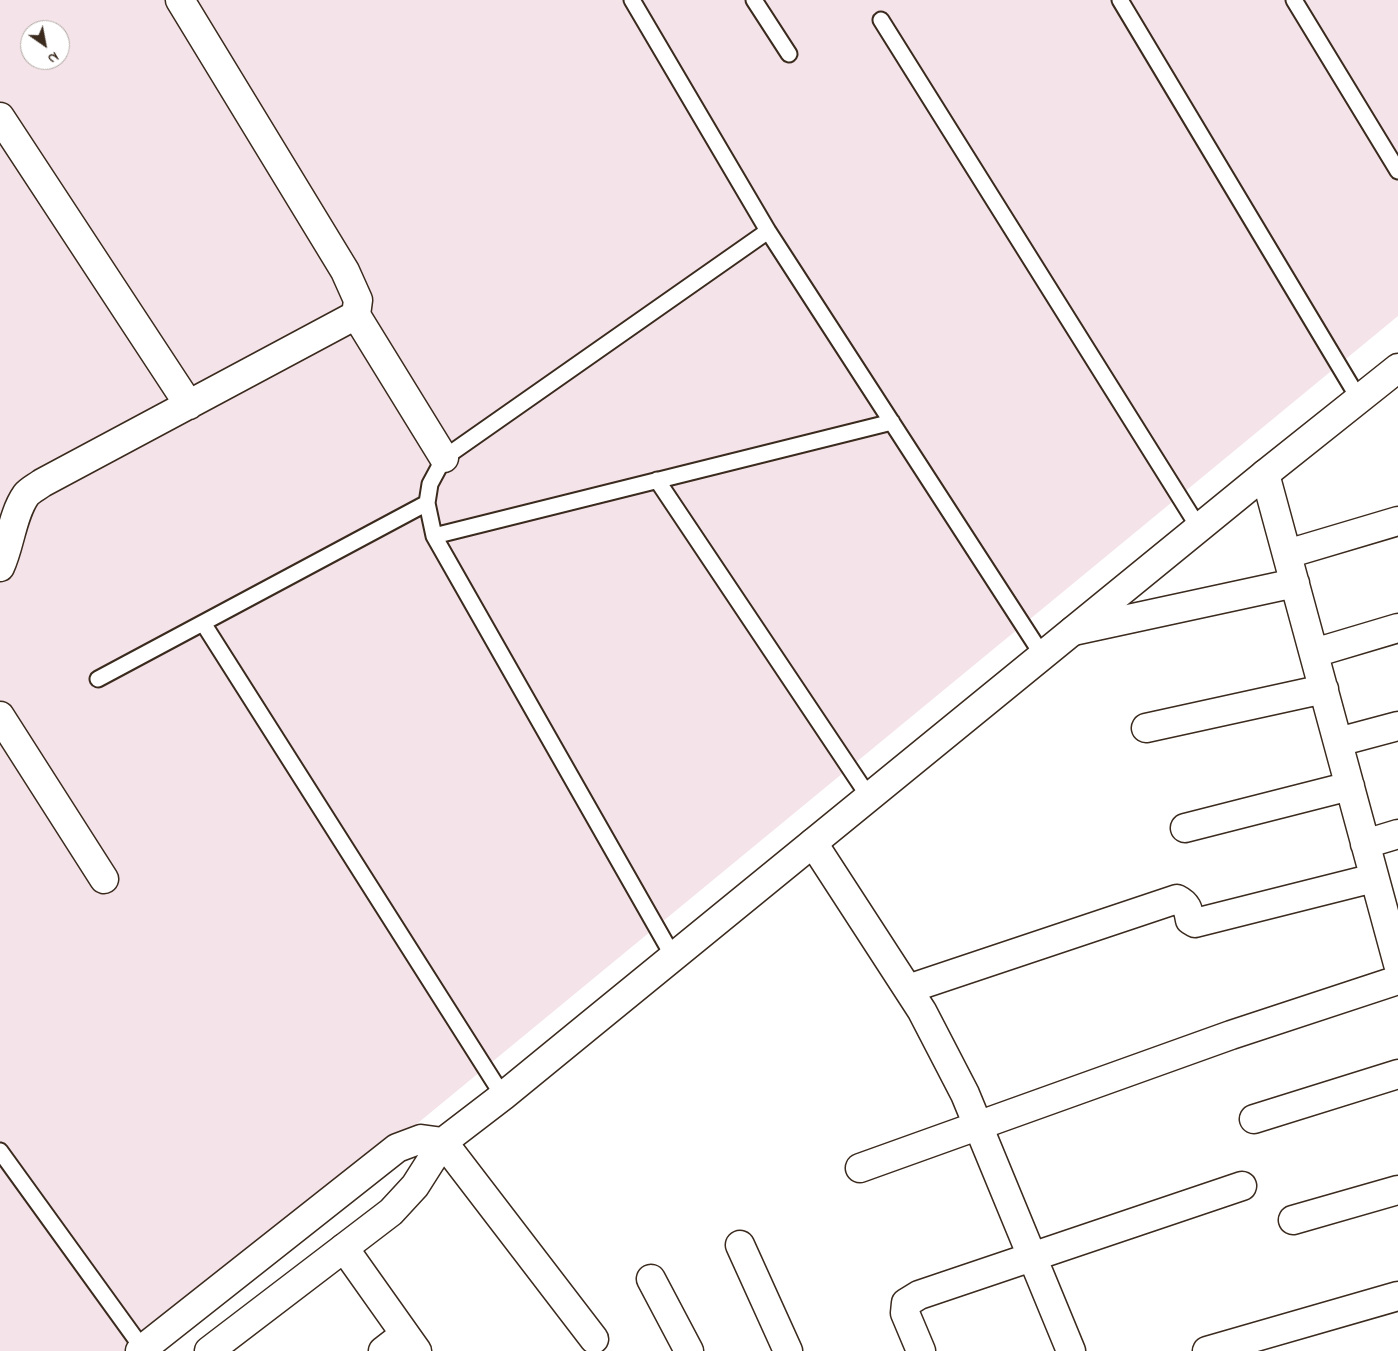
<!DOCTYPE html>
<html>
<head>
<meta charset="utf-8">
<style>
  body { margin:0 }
  #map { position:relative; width:1398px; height:1351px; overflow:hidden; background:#fff; font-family:"Indie Flower",sans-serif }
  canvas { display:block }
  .north { position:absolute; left:20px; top:20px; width:50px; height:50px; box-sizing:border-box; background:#fff; border:1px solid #b1aaa5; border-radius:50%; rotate:147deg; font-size:14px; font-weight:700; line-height:20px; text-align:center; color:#3b2a1e }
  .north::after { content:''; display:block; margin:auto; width:18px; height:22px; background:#3b2a1e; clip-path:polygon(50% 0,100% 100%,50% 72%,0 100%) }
</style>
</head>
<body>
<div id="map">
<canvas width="1398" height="1351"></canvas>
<div class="north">N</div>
</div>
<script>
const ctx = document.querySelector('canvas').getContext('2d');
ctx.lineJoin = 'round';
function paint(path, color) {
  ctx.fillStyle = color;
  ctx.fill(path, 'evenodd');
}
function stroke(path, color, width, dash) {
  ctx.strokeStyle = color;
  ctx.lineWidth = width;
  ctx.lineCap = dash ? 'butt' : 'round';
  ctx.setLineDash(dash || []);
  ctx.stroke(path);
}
paint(new Path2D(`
  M0,0H1398V316L141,1351H0ZM30,30H60V60H30Z`), '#f4e3e8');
const lane = new Path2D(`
  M632,0L768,231L1043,656
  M754,0L789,54
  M1120,0L1359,399
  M1294,0L1398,171
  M881,20L1199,528
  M657,480L869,797
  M434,536L892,422
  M203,623L503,1096
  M98,679L427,503
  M674,958L434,536L427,503L430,484L444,458L768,231
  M0,1151L143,1349`);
const street = new Path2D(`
  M0,117L189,405
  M356,315L444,458
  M1265,474L1398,964
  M1287,554L1398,521
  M0,567C10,546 12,515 26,495C30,490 37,487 42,483L356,315L358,300L345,271L180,0
  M1073,631L1295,583
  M1314,653L1398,628
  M0,716L104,879
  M1146,728L1324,689
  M1338,742L1398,726
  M1185,828L1350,786
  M813,843L922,1011L965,1094L1071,1351
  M1365,844L1398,834
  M908,989L1177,899C1187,904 1188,909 1190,920L1195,923L1374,878
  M1254,1119L1398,1074
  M443,1142L594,1339
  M860,1168L1231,1035L1398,980
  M1293,1220L1398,1190
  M740,1245L788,1351
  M344,1248L417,1351
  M651,1279L689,1351
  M383,1351L405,1334
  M921,1351L905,1313L906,1303L919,1295L1242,1186
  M1207,1351L1398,1296`);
const secondary = new Path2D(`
  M140,1351L397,1148L421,1139L443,1142
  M209,1351L391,1212L415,1186L443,1142L503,1096L591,1024L1265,474L1398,368`);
stroke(lane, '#3b2a1e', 19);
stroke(street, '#3b2a1e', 31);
stroke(secondary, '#3b2a1e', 31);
stroke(lane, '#fff', 15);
stroke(street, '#fff', 28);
stroke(secondary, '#fff', 28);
</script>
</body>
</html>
